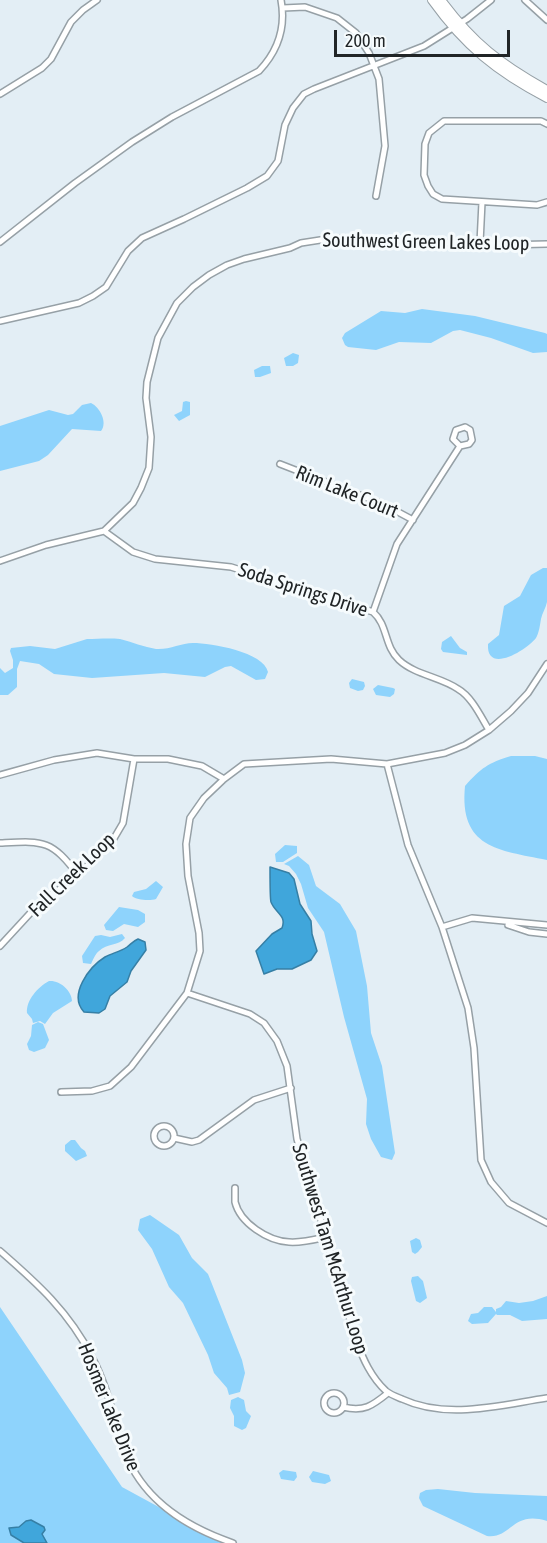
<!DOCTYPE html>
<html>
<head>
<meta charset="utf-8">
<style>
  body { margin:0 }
  #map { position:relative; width:547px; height:1543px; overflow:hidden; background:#e3eef5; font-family:"Asap Condensed",sans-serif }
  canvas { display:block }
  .scale { position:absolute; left:334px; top:30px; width:176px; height:27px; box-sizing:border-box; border:3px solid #202426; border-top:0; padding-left:8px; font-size:18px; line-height:21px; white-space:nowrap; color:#202426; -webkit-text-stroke:4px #f6fbfd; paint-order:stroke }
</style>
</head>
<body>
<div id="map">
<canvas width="547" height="1543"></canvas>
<div class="scale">200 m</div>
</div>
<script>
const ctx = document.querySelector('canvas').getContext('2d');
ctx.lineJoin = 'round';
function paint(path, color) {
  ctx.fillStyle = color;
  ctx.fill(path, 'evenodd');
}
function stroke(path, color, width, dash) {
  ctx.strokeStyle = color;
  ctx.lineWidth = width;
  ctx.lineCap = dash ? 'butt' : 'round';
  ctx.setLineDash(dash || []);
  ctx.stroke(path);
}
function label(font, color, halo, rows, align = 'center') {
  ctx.font = font + ' "Asap Condensed",sans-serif';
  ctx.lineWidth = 6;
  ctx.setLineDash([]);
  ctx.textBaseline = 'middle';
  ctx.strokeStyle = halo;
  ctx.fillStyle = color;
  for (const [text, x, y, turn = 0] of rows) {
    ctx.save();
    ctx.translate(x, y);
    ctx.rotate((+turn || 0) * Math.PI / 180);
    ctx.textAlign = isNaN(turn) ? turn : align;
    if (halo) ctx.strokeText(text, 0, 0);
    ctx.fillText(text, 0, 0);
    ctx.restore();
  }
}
paint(new Path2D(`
  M422,309L475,316L545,333L547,334V352L533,353L491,338L460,330L453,331L431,343L399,342L376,350L348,347L345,345L342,338L345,333L381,311L405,313Z
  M293,353L299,355L298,363L293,366H286L284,358Z
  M262,366H270L271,373L260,377H255L254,370Z
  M186,401L190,402V415L179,421L174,415L182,411L183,402Z
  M91,403C100,407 108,423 101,431L72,429L48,455L39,461L0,471V426L49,410L68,415L73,414L82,405Z
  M543,568H547C547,579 547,591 547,602C546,608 542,613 541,619C540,625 539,633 536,638C527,650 486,675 488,644L499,635L504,606L520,596L531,575Z
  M451,636L460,648L467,652V655L443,652L441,649L442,642Z
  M87,639C97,639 109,638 120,639C132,642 144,647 156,649C169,650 181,643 193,643C211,643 264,652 268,672L265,679L256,680L231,666L225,667L205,677L164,673L92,678L54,674L39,664L20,661L17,669V687L8,695H0V668L5,673L13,668V660L10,651L11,648L30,646L55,649Z
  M352,679L364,682L365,686L363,690L358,691L350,688L349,683Z
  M378,685L393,688L395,689L394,694L390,697L376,695L373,689Z
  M511,756H535L547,759V860C498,850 459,848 465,786C481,768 488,763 511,756Z
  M285,845L297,846V853L283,862H276L275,854Z
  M298,856L309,865L316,886L340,904L356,931L367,986L371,1033L382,1066L395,1153L392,1160L381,1157L371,1139L366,1124L367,1099L344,1017L324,932L308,908L301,884L296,874L289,866L284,864Z
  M156,881L163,887L156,899C150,901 136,900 132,896L134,892L146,889Z
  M119,907L138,910L145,914V922L138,927L124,924L113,931L106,930L104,925Z
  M122,934L125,938C119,946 107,943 99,951C95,954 93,960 91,964L83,963L82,956L95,936L101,935L110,937Z
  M49,981C60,980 72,991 72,1001L53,1013L45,1024L40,1021L33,1023L32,1019L27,1013C26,1000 38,987 49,981Z
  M38,1022L43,1024L49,1040L45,1048L34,1052L29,1050L27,1044L31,1036L32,1025Z
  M71,1140H75L81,1148L85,1151L87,1156L76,1161L65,1151V1145Z
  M150,1215L179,1235L192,1258L208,1274L242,1360L245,1373L240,1392L229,1395L227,1388L214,1373L208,1355L183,1303L169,1287L152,1249L138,1230L140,1219Z
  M416,1238L420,1240L422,1247L418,1252L415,1254L412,1252L410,1241Z
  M418,1276L423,1281L427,1298L420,1303L416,1301L411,1281L412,1277Z
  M547,1296V1319L522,1321L510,1315H497L496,1314L488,1323L472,1324L468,1321L471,1314L478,1313L484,1307H492L496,1312V1309L501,1307L506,1301L519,1303L533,1301Z
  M0,1307L122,1487L225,1543H0Z
  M238,1397L244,1400L246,1411L251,1416L246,1428L242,1430L234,1426V1416L230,1408L231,1400Z
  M283,1470L296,1472L297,1477L294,1481L281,1479L279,1473Z
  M313,1471L329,1475L331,1481L325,1484L312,1482L309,1477Z
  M438,1489L475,1493L547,1496V1521C512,1510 512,1539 487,1536L423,1506L419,1498L420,1493L426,1490Z`), '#8ed3fc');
const water = new Path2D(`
  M270,867L289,873L294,879L300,904L311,921L312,934L317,951L311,960L292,969H277L264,974L256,951L272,934L282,928C287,915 275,913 271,902C270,899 270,870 270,867Z
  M138,939L145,942L146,950L131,971L127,982L110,996L105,1009L99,1013L84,1012C68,995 89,967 105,957C112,953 120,952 127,947C131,944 133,941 138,939Z
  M31,1520L44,1527L45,1530L42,1534L47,1543H24L11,1535L9,1528L19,1527L26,1521Z`);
paint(water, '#40a6db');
stroke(water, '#367fa5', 1.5);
const street = new Path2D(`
  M525,0L547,20
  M283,8L305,7L337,18L356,33L369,53L379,79L385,146L376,196
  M0,94L42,68L51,59L71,22L83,10L97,0
  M547,124L541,121H444L429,133L425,144L424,175L428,186L433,194L442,199L537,205L547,202
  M0,242L75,183L132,142L172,117L259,71C278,51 286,27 281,0
  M480,243L482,202
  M0,321L79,303L93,296L106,287L128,251L142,238L184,219L247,188L267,176L278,161L285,125L293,108L304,94L314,89L424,46L467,19L491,0
  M280,464L385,505L413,520
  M104,531L133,552L155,559L231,567L373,612C388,625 384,646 399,660C415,675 441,677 458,689C472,697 481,717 489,730
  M0,561L46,545L104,531L133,503L141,488L149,468L151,437L146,398L147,382L158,338L177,303L193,287L209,275L227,265L244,259L290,248L301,243L333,238L503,245L547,244
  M373,612L397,544L460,446L453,439L456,430L465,427L470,430L472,440L469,444L460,446
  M387,764L408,845L442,927L468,1008L474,1048L481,1160L491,1182L509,1203L547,1223
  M0,775L54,760L97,753L134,759H168L202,766L224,779
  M0,843C43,841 51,839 78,875
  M508,925L529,932L547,934
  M442,927L472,918L547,925
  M0,946L35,908L78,875L113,840L123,823L134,759
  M187,993L250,1014L264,1023L277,1041L287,1066L297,1139L356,1340C363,1359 371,1377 386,1391C391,1395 397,1397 402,1399C447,1420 500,1405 547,1398
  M61,1092L92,1091L110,1086L131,1067L187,993L200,951L199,933L188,876L186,844L190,818L204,798L224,779L244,764L331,759L387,764L445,753L465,745L489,730L511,711L528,693L547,664
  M154 1136a10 10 0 1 1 20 0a10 10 0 1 1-20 0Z
  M174,1138L192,1142L199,1140L254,1100L291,1088
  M235,1188C235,1192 235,1198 235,1202C240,1223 268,1241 289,1242C301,1243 313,1240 326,1237
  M0,1251C38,1284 69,1312 92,1357C108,1387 114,1420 125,1452C143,1500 186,1527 233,1543
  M324 1403a10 10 0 1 1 20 0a10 10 0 1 1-20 0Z
  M343,1407C364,1412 372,1406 388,1393`);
const secondary = new Path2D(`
  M432,0C465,46 497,72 547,98
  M441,0C473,43 500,64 547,90`);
stroke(street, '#96a0a6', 8);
stroke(secondary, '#96a0a6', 10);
stroke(street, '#fff', 5);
stroke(secondary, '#fff', 8);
label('20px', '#202426', '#f6fbfd', [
  ["Southwest Green Lakes Loop",426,242,1],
  ["Rim Lake Court",347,492,22],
  ["Soda Springs Drive",303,590,18],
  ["Fall Creek Loop",72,875,-44],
  ["Southwest Tam McArthur Loop",330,1249,73],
  ["Hosmer Lake Drive",109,1407,68]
]);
</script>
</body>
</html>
